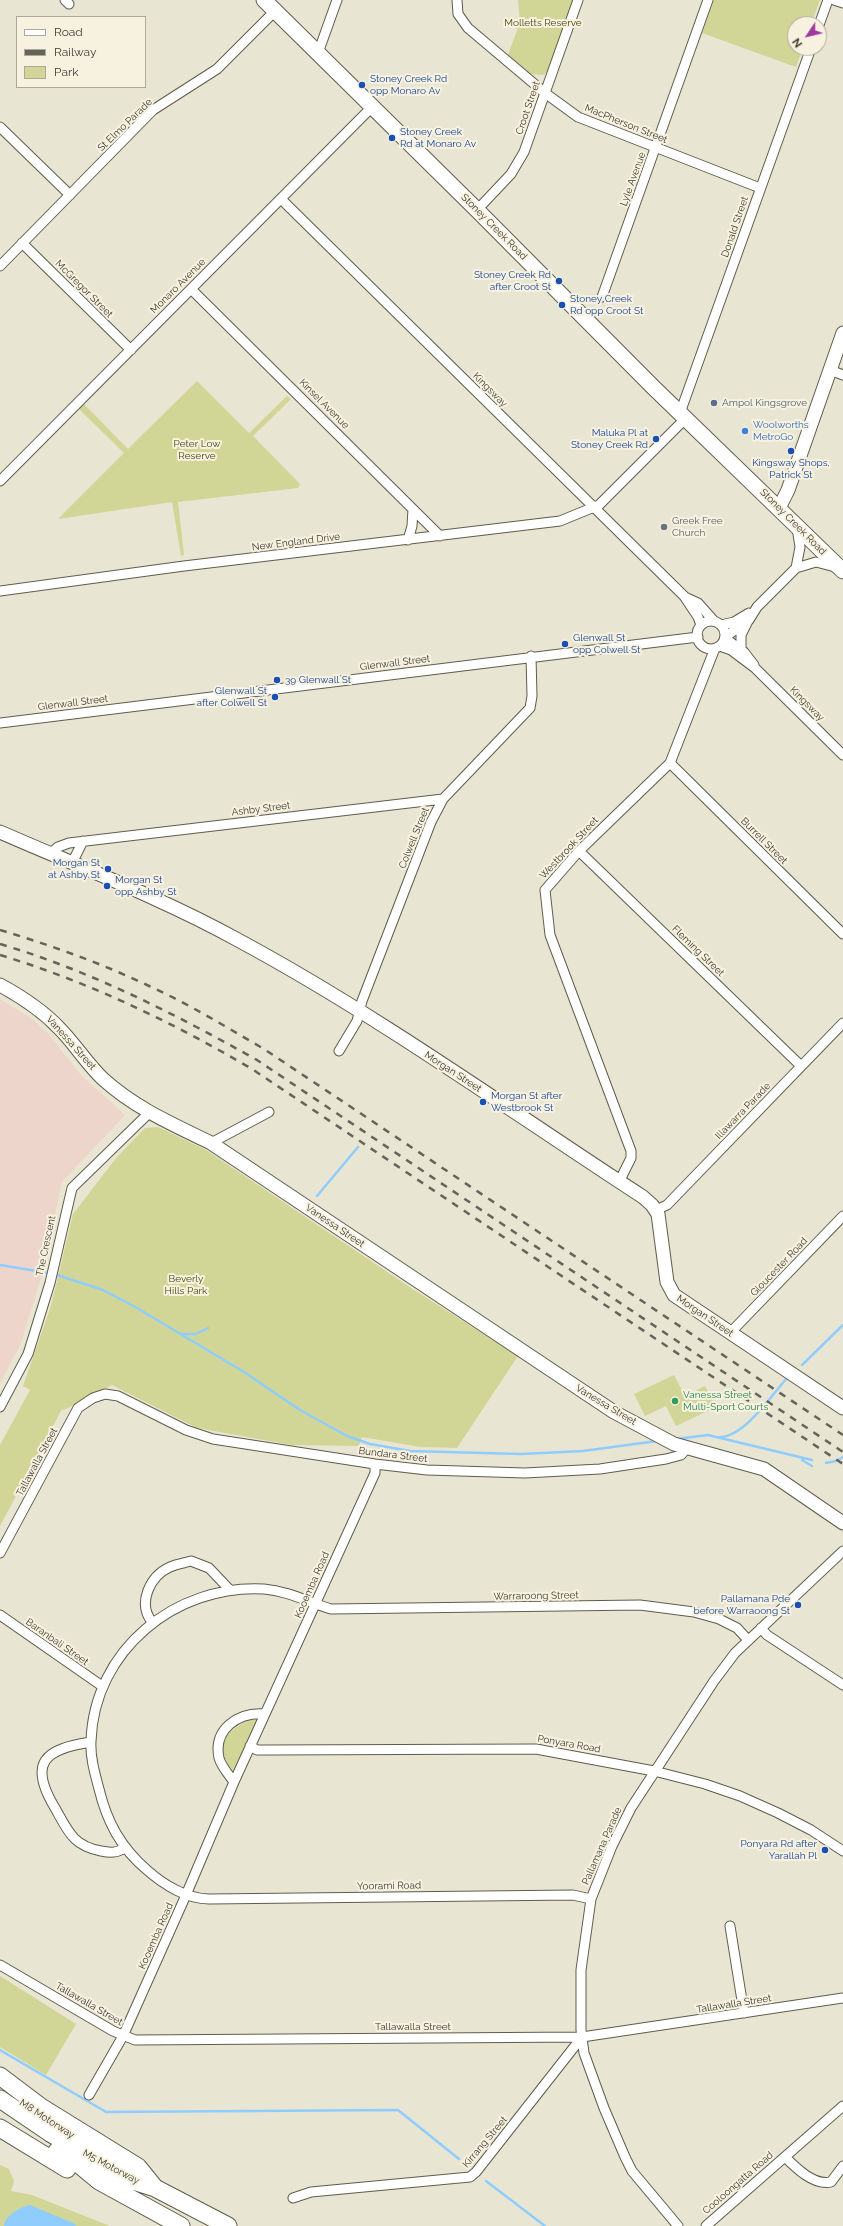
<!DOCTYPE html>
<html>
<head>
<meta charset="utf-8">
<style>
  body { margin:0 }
  #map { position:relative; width:843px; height:2226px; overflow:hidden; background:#e9e5d3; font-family:Raleway,sans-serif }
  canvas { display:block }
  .legend { position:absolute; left:16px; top:16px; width:130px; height:72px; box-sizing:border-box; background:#f7f2e0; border:1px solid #aca99b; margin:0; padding:5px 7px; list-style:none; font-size:12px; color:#3c3b33 }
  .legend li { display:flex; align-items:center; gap:8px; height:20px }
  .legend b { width:20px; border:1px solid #aca99b }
  .north { position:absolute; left:787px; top:16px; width:40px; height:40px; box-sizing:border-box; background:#f7f2e0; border:1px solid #aca99b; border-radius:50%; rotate:235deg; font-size:11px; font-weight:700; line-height:16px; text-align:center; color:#3c3b33 }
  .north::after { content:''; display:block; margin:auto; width:14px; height:18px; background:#9f3ba0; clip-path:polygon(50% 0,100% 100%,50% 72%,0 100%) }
</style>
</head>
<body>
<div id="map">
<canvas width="843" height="2226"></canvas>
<ul class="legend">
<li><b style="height:5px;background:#fff"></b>Road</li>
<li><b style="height:5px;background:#66645a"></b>Railway</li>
<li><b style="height:11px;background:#d1d595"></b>Park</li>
</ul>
<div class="north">N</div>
</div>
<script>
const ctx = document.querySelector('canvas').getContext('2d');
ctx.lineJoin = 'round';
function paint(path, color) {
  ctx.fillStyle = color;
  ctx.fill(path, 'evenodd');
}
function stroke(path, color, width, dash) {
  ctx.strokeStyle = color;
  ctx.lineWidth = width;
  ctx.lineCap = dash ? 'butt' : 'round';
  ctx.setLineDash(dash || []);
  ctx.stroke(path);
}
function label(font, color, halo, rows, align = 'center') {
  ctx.font = font + ' Raleway,sans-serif';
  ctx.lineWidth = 4;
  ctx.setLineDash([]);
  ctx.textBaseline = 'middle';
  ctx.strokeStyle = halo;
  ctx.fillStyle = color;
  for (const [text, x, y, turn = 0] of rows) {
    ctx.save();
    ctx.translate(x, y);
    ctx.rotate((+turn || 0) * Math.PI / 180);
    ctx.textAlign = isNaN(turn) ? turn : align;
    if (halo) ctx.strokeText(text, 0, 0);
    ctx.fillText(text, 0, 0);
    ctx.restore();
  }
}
paint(new Path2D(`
  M0,999L31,1018L47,1032L81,1075L125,1115L62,1182L45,1265L21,1343L0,1384Z`), '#eed5cc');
paint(new Path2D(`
  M518,0H574L548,71L543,75L531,74L508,55L520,22Z
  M714,0H820L811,24H795V48H803L796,67L702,33Z
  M197,381L249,433L287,396L291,399L253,436L300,484L298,488L178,502L184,555L181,556L172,502L58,519L124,453L79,409L84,404L128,449Z
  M158,1127L206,1150L411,1288L518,1356L457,1448L420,1447L362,1437L359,1446L292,1445L197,1428L112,1385L64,1410L62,1409L0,1526V1445L30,1390L23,1386L51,1306L73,1214L117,1157L145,1128Z
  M674,1375L685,1396L705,1386L716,1407L676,1426L666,1406L645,1416L634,1394Z
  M248,1720H257L234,1771L228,1765L221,1748L226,1734Z
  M0,1976L76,2024L46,2075L0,2047Z
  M0,2165L9,2169L14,2181L11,2191L32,2195L110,2226H0Z`), '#d1d595');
paint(new Path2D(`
  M30,2205L73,2223L77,2226H4C6,2214 19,2208 30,2205Z`), '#90cdff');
stroke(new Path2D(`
  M317,1196L358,1147
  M0,1265L49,1273
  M54,1274L103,1290L137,1308L244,1372L300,1410L347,1436L370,1444L410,1451L521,1454L583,1451L657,1441
  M180,1334H196L208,1328
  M802,1365L843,1325
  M720,1437C745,1436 771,1396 787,1378
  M676,1439L708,1435L812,1460
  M802,1460L812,1466
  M826,1463L836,1461L843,1457
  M0,2050L106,2112L398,2110L459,2159
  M486,2181L545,2226`), '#90cdff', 2.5);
const street = new Path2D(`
  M65,0L69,4
  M457,0L458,14L468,28L545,93L578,117L760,188
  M834,0L843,3
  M819,25L828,0
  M318,53L337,0
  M0,127L70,195
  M281,199L684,596L698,617L701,625
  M477,210L511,174L524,152L578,0
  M22,243L131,350
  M0,266L153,110L217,69L275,11
  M191,289L440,536
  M602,297L708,0
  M830,370L843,375
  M680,413L811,48
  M0,481L372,107
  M408,540L412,526L413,509
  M796,568L816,562L835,567
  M0,591L184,566L560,521L599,505L686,418
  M685,597L698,603L714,621
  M697 635a14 14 0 1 1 28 0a14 14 0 1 1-28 0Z
  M721,625L734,622L749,613
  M725,637L749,620L757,607L796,568L800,547L797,528
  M725,638L744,652L754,665
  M720,646L731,650L755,668L843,755
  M741,649V635L747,623
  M0,723L698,637
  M670,763L843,934
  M579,851L801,1066
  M50,854L58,847L69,843L443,799
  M72,863L83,841
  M339,1051L357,1021L362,1001L431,822L443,799L530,708L532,696L531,656
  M211,1143L269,1112
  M619,1182L631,1158V1151L550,935L545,890L579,851L670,763L715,648
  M656,1210L667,1205L843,1023
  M730,1333L843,1216
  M0,1407L28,1354L50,1283L72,1188L149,1113
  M0,1553L78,1408L93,1398L105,1394L118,1396L186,1430L213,1439L375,1464L427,1470L525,1473L600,1469L666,1459L681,1455L687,1448
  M0,1615L102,1686
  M152,1622C137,1603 150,1576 170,1567C176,1564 184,1563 191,1561L209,1568L230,1590
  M761,1628L767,1635L843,1685
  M91,1742C44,1749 28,1763 55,1808C68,1831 73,1846 101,1851C111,1853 116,1853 125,1848
  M250,1746L257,1750H266L536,1749L654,1771L705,1784L740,1796L778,1813L811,1830L843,1851
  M234,1782C229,1775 221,1766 219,1758C213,1729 238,1712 265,1714
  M591,1899L573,1895L209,1899C187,1899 164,1885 147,1870C121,1848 107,1822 99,1789C95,1774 90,1757 91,1741C94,1650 176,1584 264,1589C288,1591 308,1602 331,1609L640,1605L694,1612L719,1619L737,1628L748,1640
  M730,1926L744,2013
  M0,1965L113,2031L135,2040L582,2037L843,1998
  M89,2095L123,2036L186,1895L234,1782L375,1473V1464
  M785,2157C796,2168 814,2186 831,2182L843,2166
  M293,2198L311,2192L470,2177L476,2172L582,2037
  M678,2226L632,2171L625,2157L604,2108L584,2053L581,2030V1970L591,1899L612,1846L631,1808L714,1681L735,1653L843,1551
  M706,2226L843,2106`);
const secondary = new Path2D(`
  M779,508L788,490L843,333
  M0,832C80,867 162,898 238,940C379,1016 509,1110 643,1197L652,1205L658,1214L667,1282L674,1295L843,1408
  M0,985C22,997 42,1010 59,1028C75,1044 87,1064 103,1079C135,1108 172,1124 211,1143L614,1412L674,1444L764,1469L843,1523`);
const primary = new Path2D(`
  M264,0L477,210L653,387L843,571`);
const highway = new Path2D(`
  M0,2076L41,2107L138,2167L155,2188
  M0,2099L50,2133L92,2158L133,2181L155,2188L228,2226
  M0,2128L67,2169
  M57,2151L76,2162L99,2181L181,2226`);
stroke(street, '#605c4c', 11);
stroke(secondary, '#605c4c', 15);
stroke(primary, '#605c4c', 17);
stroke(highway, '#605c4c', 19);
stroke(street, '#fff', 9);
stroke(secondary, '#fff', 13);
stroke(primary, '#fff', 15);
stroke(highway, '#fff', 17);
stroke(new Path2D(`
  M0,930C50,945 101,963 149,986C189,1004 226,1027 264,1049L843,1435
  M0,944C91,971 175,1014 257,1060L843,1452
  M0,955C89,982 172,1022 252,1069L843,1464`), '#66645a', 2.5, [7, 7]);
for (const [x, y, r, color] of [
  [362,85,4,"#1a4fb4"],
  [392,138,4,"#1a4fb4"],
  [559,281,4,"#1a4fb4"],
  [562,305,4,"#1a4fb4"],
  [714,403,4,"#5c6f8a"],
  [745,431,4,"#3f7fe0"],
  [656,439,4,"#1a4fb4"],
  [791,451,4,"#1a4fb4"],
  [664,527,4,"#6b7280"],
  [565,644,4,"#1a4fb4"],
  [277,680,4,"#1a4fb4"],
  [275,697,4,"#1a4fb4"],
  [108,869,4,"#1a4fb4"],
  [107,886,4,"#1a4fb4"],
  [483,1102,4,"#1a4fb4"],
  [675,1401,4,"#2e9e5b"],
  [798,1605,4,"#1a4fb4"],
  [825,1850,4,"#1a4fb4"]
]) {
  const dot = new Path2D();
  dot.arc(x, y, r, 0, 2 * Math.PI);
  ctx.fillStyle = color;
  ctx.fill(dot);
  stroke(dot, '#f7f2e0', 1.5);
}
label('10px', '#474811', '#f7f2e0', [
  ["Molletts Reserve",543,23],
  ["Peter Low",197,444],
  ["Reserve",197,456],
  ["Beverly",186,1279],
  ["Hills Park",186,1291]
]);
label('10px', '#164399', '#f7f2e0', [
  ["Stoney Creek Rd",370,79],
  ["opp Monaro Av",370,91],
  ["Stoney Creek",400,132],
  ["Rd at Monaro Av",400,144],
  ["Stoney Creek Rd",551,275,"right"],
  ["after Croot St",551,287,"right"],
  ["Stoney Creek",570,299],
  ["Rd opp Croot St",570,311],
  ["Maluka Pl at",648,433,"right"],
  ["Stoney Creek Rd",648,445,"right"],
  ["Kingsway Shops,",791,463,"center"],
  ["Patrick St",791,475,"center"],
  ["Glenwall St",573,638],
  ["opp Colwell St",573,650],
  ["39 Glenwall St",285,680],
  ["Glenwall St",267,691,"right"],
  ["after Colwell St",267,703,"right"],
  ["Morgan St",100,863,"right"],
  ["at Ashby St",100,875,"right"],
  ["Morgan St",115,880],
  ["opp Ashby St",115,892],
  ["Morgan St after",491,1096],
  ["Westbrook St",491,1108],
  ["Pallamana Pde",790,1599,"right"],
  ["before Warraoong St",790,1611,"right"],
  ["Ponyara Rd after",817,1844,"right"],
  ["Yarallah Pl",817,1856,"right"]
], 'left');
label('10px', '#3c3b33', '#f7f2e0', [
  ["Croot Street",528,108,-71],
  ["MacPherson Street",626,124,22],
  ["St Elmo Parade",125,125,-44],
  ["Lyle Avenue",633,179,-70],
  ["Stoney Creek Road",494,227,45],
  ["Donald Street",735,227,-71],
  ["Monaro Avenue",178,286,-45],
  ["McGregor Street",84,289,45],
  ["Kingsway",490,390,45],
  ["Kinsel Avenue",324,404,45],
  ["Stoney Creek Road",793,522,45],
  ["New England Drive",296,542,-7],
  ["Glenwall Street",395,663,-7],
  ["Glenwall Street",73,703,-7],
  ["Kingsway",807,704,45],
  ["Ashby Street",261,809,-7],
  ["Colwell Street",414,838,-68],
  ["Burrell Street",764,841,45],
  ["Westbrook Street",569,848,-47],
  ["Fleming Street",698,951,44],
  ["Vanessa Street",71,1043,48],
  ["Morgan Street",453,1072,33],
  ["Illawarra Parade",743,1111,-46],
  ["Vanessa Street",335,1226,34],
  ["The Crescent",46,1246,-78],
  ["Gloucester Road",779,1267,-46],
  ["Morgan Street",705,1316,34],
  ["Vanessa Street",606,1405,31],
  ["Bundara Street",393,1455,7],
  ["Tallawalla Street",37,1462,-62],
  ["Kooemba Road",312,1585,-66],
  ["Warraroong Street",536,1596,-1],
  ["Baranbali Street",57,1642,35],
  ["Ponyara Road",569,1744,10],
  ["Pallamana Parade",602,1846,-66],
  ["Yoorami Road",389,1886,-1],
  ["Kooemba Road",156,1936,-66],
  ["Tallawalla Street",89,2004,30],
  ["Tallawalla Street",734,2004,-9],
  ["Tallawalla Street",413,2027],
  ["M8 Motorway",47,2119,33],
  ["Kirrang Street",485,2142,-50],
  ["M5 Motorway",111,2167,28],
  ["Cooloongatta Road",738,2183,-41]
]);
label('10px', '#4e5e75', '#f7f2e0', [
  ["Ampol Kingsgrove",722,403]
], 'left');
label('10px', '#366cbe', '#f7f2e0', [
  ["Woolworths",753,425],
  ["MetroGo",753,437]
], 'left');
label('10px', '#5b616d', '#f7f2e0', [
  ["Greek Free",672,521],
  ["Church",672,533]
], 'left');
label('10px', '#27864d', '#f7f2e0', [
  ["Vanessa Street",683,1395],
  ["Multi-Sport Courts",683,1407]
], 'left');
</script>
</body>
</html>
